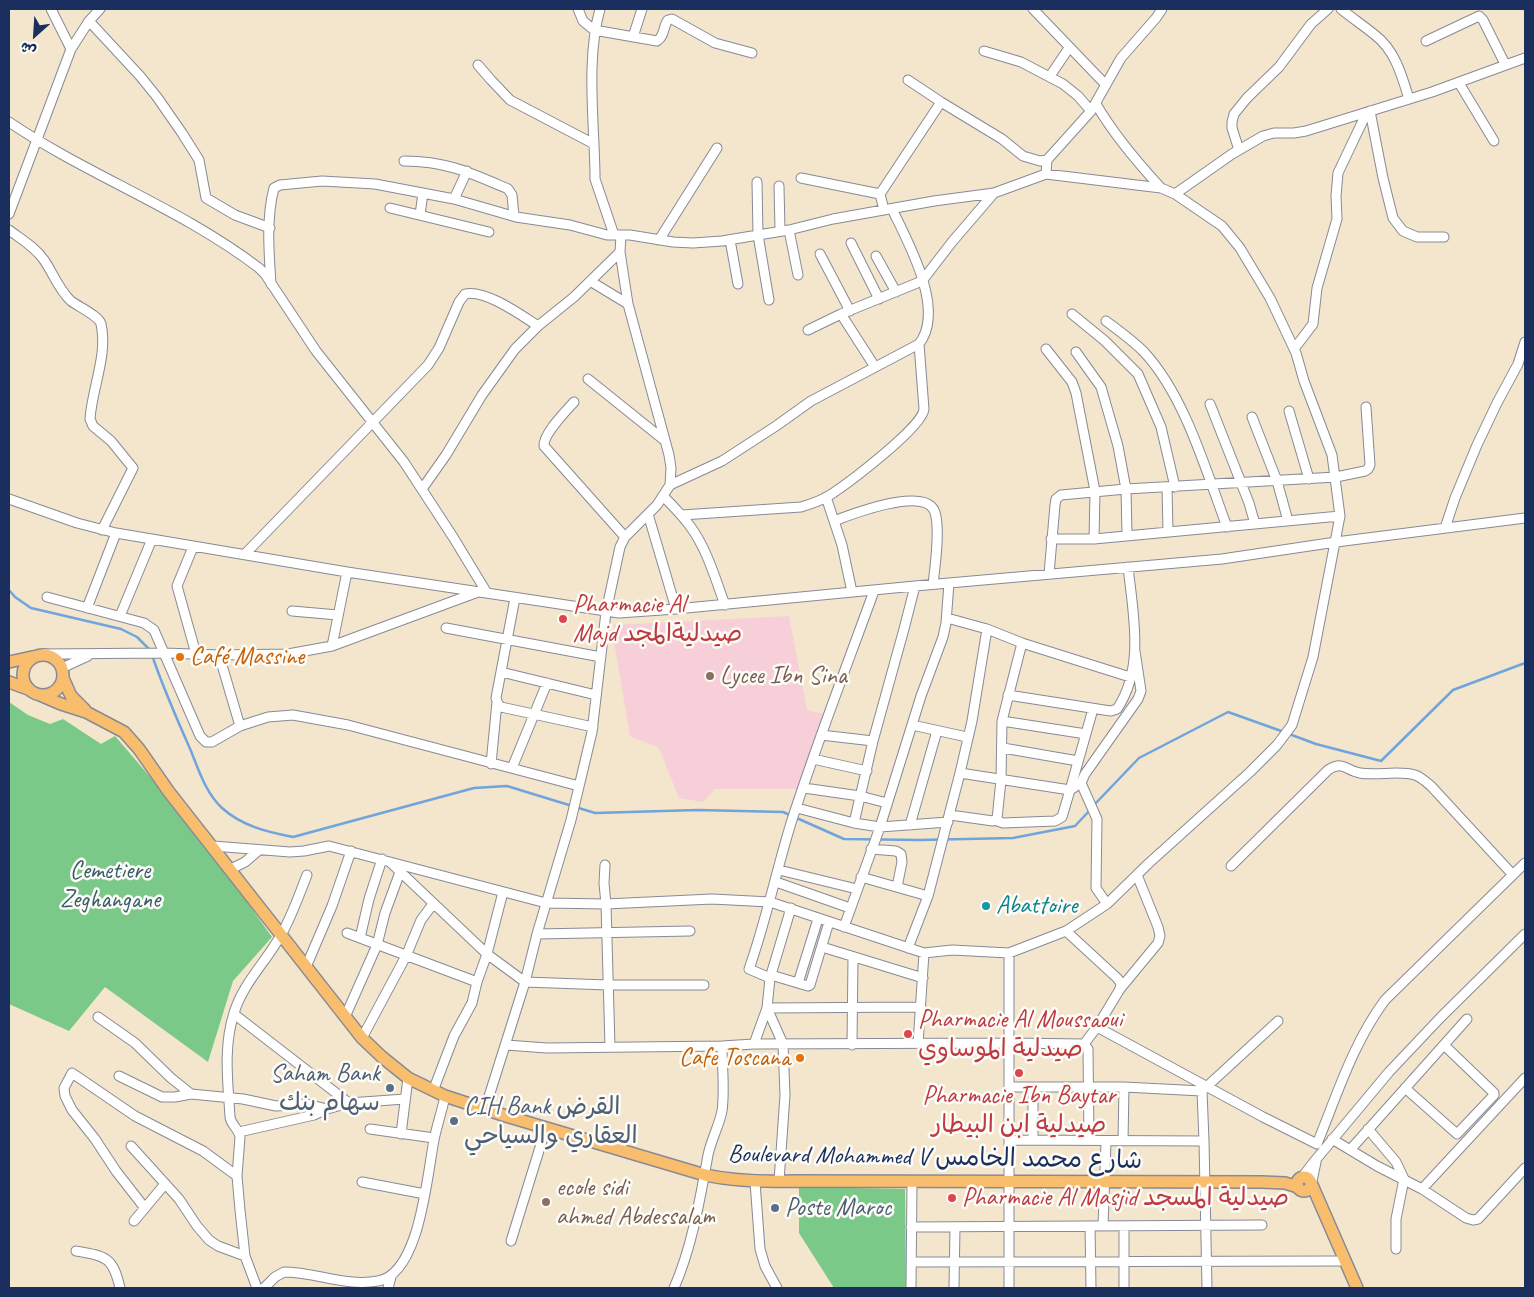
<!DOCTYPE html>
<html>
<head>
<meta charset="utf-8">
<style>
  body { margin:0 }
  #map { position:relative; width:1534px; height:1297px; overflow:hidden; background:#f3e6cd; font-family:Caveat,"Playpen Sans Arabic",sans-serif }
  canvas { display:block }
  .frame { position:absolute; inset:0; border:10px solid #1b2f5e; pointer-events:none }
  .north { position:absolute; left:10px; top:10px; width:50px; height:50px; -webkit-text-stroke:4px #fdfcf7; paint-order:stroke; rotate:206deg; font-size:14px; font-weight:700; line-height:20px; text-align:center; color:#1b2f5e }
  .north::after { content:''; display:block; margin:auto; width:18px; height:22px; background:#1b2f5e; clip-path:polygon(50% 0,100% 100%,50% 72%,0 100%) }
</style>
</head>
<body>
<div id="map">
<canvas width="1534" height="1297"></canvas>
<div class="frame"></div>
<div class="north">ش</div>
</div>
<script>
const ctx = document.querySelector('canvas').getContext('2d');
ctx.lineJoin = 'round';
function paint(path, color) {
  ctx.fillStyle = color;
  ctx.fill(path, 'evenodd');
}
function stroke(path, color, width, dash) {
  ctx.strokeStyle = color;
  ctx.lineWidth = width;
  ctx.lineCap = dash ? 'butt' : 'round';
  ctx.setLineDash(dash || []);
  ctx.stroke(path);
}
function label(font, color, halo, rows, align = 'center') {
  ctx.font = font + ' Caveat,"Playpen Sans Arabic",sans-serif';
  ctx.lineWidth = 5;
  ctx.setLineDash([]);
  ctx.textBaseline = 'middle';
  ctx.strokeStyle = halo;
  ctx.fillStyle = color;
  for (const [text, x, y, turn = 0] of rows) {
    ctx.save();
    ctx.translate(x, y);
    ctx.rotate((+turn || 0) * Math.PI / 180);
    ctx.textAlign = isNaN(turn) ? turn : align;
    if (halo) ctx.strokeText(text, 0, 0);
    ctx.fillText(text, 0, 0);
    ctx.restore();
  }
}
paint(new Path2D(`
  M789,616L807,710L823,714L798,789H715L703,802L679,798L659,748L630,736L614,642V625Z`), '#f6cfd9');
paint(new Path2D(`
  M9,702L28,715L50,724L63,719L101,744L115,736L194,828L272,937L233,981L208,1062L105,987L69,1031L9,1004Z
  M799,1187L905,1189L906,1288H834L799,1233Z`), '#7bc989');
stroke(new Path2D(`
  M9,590L15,597L31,608L121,629L137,637L150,650
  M152,655C163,688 177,719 191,751C199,771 206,793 222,808C242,826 267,832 293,837L474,788L507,786L595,813L698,810L783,812L844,839L919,840L1013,838L1075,826L1091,809
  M1289,734L1316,744L1381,761L1453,690L1525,663
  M1094,805L1139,758L1228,712L1284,732`), '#70a4dc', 2.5);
const minor = new Path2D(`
  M578,9L583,21L594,30L657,41C665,36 663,26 668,20L672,19L715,43L752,53
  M600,9C586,58 594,120 595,173V179L614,235
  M1033,9L1106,85
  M1341,9C1352,18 1364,26 1375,35C1395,50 1402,76 1409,99
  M89,21L140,76L157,97L182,133L199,160L206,198L235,215L270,228
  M633,37L642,9
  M1426,41L1479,16L1483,20L1505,64
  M71,49L89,21L100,9
  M984,51L1021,62L1063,84L1078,96L1091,111
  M478,65L491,80L510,100L594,144
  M1050,76L1069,48
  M908,80L941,102
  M1459,83L1494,141
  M1096,104C1114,135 1137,162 1161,188
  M1370,111L1383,178L1393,218L1403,231L1417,237H1444
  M9,122C89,176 182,209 259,268L265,274L316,351L404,462L453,537L487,593
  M1239,150L1232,128V122L1234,114L1247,98L1279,67L1311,24L1328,9
  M404,161C446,161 471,173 508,189L512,195L514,216
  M1046,174L1047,160L1091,111L1121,58L1156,18L1162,9
  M801,178L880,194
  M757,182L758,235L769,300
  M779,186L780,231
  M1175,194L1232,154L1263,136L1274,133H1294L1306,131L1432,92L1525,58
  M454,199L467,171
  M390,208L489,232
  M884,210L880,194L941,102L1002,139L1023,156L1040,161L1047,160
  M9,214L71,49L51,9
  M420,215L423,193
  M9,230C21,239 35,247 44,260C53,273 59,290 71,301C79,307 99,316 101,324C108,355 92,388 90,419L93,426L111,441L133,468L102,530
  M789,230L798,275
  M659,240L717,148
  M730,240L738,284
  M851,243L879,299
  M820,254L850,311
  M876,256L896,292
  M590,281L628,304
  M841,314L875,367
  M1072,314L1105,341L1138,374L1161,427L1175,487
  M1106,321C1119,331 1132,340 1144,352C1185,396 1206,471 1227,527
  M808,330L841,314L922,281L952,242L994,193
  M1046,349L1072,382L1076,393L1095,491L1094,539
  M1294,349L1313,324L1317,288L1337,219L1336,196L1338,173L1367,112
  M1076,352L1101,387L1118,446L1126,489L1127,535
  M588,379L664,440
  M574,402C566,411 543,434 544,446L625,537
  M1210,404L1249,503L1255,524
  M1289,411L1309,479
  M1252,417L1277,481L1288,521
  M670,485L722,461L776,426L811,401L919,344C946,310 908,242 892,209
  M1167,487L1168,532
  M422,489L446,455L482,395L515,349L538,326L574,297L620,252
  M664,497C673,506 682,515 690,526C707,549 715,578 725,605
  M826,497L842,545L852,592
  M9,499L77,523L116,533L347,572L619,613L676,609L915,586L1222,559L1336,542L1525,518
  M648,514L676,609
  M682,515L801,507C811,504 821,501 830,495C847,484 923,427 924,409L919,344
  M834,521C852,514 922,487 934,510C941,525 935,567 933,584
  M1445,528L1455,498L1477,445L1497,403L1518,364L1525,342
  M1051,539H1094L1340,516
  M193,547L177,586L196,654
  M245,554L428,365L439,348L459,302L465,294C485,289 521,315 538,326
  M1049,574L1055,505L1056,499L1061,495L1126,489L1336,477L1365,471L1368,469L1370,465L1366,407
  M47,597L144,623L154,630L200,736L206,742H212L240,726L268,717L293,715L348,725L579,786
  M515,598L496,698L498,704L501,707L593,727
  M87,608L116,533
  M292,611L338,615
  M120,616L152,539
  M947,618L987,629L1022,643L1130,677
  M446,628L601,657
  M332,646L347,572
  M43,654L165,653L219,655L288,654L332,646L478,592
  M219,655L240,726
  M62,668L88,656
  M501,672L596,695
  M1008,695L1104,710L1111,711L1117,709C1145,668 1133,613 1128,567
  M1002,721L1086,734
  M912,725L967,737
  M821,735L873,741
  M1003,748L1078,761
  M813,759L867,771
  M491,764L497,702
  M512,768L547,683
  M960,773L1070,790L1093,709
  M804,788L860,796L887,803
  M797,808L854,823L880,827L948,822
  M950,815L993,821L997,819L1001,780L1002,721L1022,643
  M995,820L1003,823L1055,821L1062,817L1070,790L1075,787
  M854,823L873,741L904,629L915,586
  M910,825L937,731
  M213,846L290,852L304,851L329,846L546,903L606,904L712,899L770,902L924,953L952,950L1009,953L1066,931L1107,904L1149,863L1250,772L1277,745L1292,725L1313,657L1340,516L1332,455L1304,381L1296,353L1270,298L1240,248L1222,226L1175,194L1161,188L1046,174L994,193L934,201L833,219L789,230L758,235L722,241L693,243L673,242L630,235H607L570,225L516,217L454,199L375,184L322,181L280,185L274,188C266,218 269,253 271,284
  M871,849L896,851L901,854L902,862L897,887
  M390,862L487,954L525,982L608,985H704
  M605,865L604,883L606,904L610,1047
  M1231,866L1328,770C1344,760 1346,771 1360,773C1377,776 1399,770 1415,775C1421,777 1426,782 1431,786L1513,875
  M231,869L245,862L259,850
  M779,870L857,889
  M861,877L928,896L908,948
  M776,882L850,908
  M928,896L960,773L972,721L987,629
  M1107,904L1096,888L1097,819L1081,783L1085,774L1138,699L1141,691L1135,651
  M844,927L880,827L921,696L943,637L946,623L949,583
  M1066,931L1117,978L1121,983L1120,989L1097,1027L1263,1117L1317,1144C1337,1095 1353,1043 1385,1000L1525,863
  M347,933L477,982
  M537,934L690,931
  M360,938L369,899L382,859
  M822,947L923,978
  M1009,953V1288
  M306,967L332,906L351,851
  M771,975L808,986L810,985L829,922
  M770,978L791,908
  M798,983L818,919
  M1120,989L1158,943L1160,936L1158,927L1137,875
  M767,1008L783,1044L785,1095L779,1181
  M767,1008L921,1007
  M234,1014L349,1103
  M98,1017L135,1043L171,1078L191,1094
  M345,1017L377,945L385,913L400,872
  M362,1038L406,956L421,920L433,904
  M754,1044L767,1008L770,978L749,969C766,921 776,872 791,823C816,745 846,668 874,591
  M918,1044L924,953
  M1084,1044L1097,1027
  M506,1045L547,1048L722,1046L754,1044L1009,1043L1084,1044L1088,1049L1089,1140
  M852,1045L853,957
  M119,1076L162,1097H175L191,1094L243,1099L276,1106L307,1104L327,1109
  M1009,1087H1124L1202,1091L1278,1021
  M1405,1088L1457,1134L1494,1095V1093L1444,1045
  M433,1091L454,1036L472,1003L477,982L487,954L503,892
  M1202,1091L1204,1141L1207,1288
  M485,1109L525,982L537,934L571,820L592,732L606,612L620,547L625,537L657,505L670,485L671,468L669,455L628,304L620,252L621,235
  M370,1129L434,1138
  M1368,1129L1396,1162L1404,1179L1396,1219V1249
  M239,1132L314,1115L327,1109L349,1103L405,1099
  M401,1134L408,1078
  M1332,1139L1377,1166L1422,1189L1466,1218L1473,1220L1478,1219L1525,1168
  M1010,1140L1204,1141
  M1033,1140V1087
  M1123,1141L1124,1087
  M131,1146L179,1199L197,1226L209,1240L218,1246L245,1256
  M1350,1150L1467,1019
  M1303,1176L1313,1163L1389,1072L1441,1017L1525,934
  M1312,1181L1316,1162
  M362,1182L425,1194
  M755,1182L760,1249L765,1266L777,1288
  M1422,1189L1525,1078
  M144,1207L116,1171L95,1139L72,1110L65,1096L64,1088L72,1073L135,1116L203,1151L237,1176
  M134,1221L165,1184
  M1090,1226L1091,1288
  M1103,1226L1106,1142
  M911,1227L1262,1225
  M511,1241L546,1128
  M76,1251C106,1256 113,1257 120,1288
  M912,1262L1344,1261
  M257,1288L245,1256L240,1210L237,1176L240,1137C239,1129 231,1125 230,1117C228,1083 223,1047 234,1013C243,983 266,962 281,935C292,916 299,895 307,875
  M264,1288L275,1277L284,1272C315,1272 346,1287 378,1281C420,1274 427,1175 434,1140C437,1125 442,1111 445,1096
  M388,1288L391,1277
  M674,1288C692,1247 700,1199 708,1155C711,1140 719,1126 722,1111C725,1090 722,1068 722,1046
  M911,1288L912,1181
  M954,1288L955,1227
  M1124,1288V1226`);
const major = new Path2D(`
  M23 675a20 20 0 1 1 40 0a20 20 0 1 1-40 0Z
  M9,662L32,657
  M63,678L71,696L85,710
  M9,682L28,689
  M40,695L61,704L86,712L124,732L139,749L169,792L362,1038L382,1057L408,1078L445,1096L506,1116L705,1175C734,1181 763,1182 793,1181L1262,1182L1285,1183L1298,1187
  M1297 1184a7 7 0 1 1 14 0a7 7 0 1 1-14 0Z
  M1312,1185L1357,1288`);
stroke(minor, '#878a96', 11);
stroke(major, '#878a96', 14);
stroke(minor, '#fff', 9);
stroke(major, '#f9be6d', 11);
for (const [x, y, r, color] of [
  [563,619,5,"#e0444e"],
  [180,657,5,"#e8710a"],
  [710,676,5,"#8d6e63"],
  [986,906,5,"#0f9aa8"],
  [908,1034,5,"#e0444e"],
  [800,1058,5,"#e8710a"],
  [1019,1073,5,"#e0444e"],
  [390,1088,5,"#5c6f8a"],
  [454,1121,5,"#5c6f8a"],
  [952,1198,5,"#e0444e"],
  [546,1202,5,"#8d6e63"],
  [775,1208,5,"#5c6f8a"]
]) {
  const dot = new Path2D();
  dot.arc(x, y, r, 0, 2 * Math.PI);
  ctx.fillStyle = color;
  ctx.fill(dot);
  stroke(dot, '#fdfcf7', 2);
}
label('25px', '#be3a42', '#fdfcf7', [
  ["Pharmacie Al",573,605],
  ["Majd صيدليةالمجد",573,634],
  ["Pharmacie Al Moussaoui",918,1020],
  ["صيدلية الموساوي",918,1049],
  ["Pharmacie Ibn Baytar",1019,1096,"center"],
  ["صيدلية ابن البيطار",1019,1125,"center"],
  ["Pharmacie Al Masjid صيدلية المسجد",962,1198]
], 'left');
label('25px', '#c56008', '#fdfcf7', [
  ["Café Massine",190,657],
  ["Cafe Toscana",790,1058,"right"]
], 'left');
label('25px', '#785e54', '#fdfcf7', [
  ["Lycee Ibn Sina",720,676],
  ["ecole sidi",556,1188],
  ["ahmed Abdessalam",556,1217]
], 'left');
label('25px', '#385d6b', '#fdfcf7', [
  ["Cemetiere",110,871],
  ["Zeghangane",110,900]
]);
label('25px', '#0d838f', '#fdfcf7', [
  ["Abattoire",996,906]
], 'left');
label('25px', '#4e5e75', '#fdfcf7', [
  ["Saham Bank",380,1074,"right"],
  ["سهام بنك",380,1103,"right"],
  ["CIH Bank القرض",464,1107],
  ["العقاري والسياحي",464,1136],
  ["Poste Maroc",785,1208]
], 'left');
label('25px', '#1b2f5e', '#fdfcf7', [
  ["Boulevard Mohammed V شارع محمد الخامس",935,1158,1]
]);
</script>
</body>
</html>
